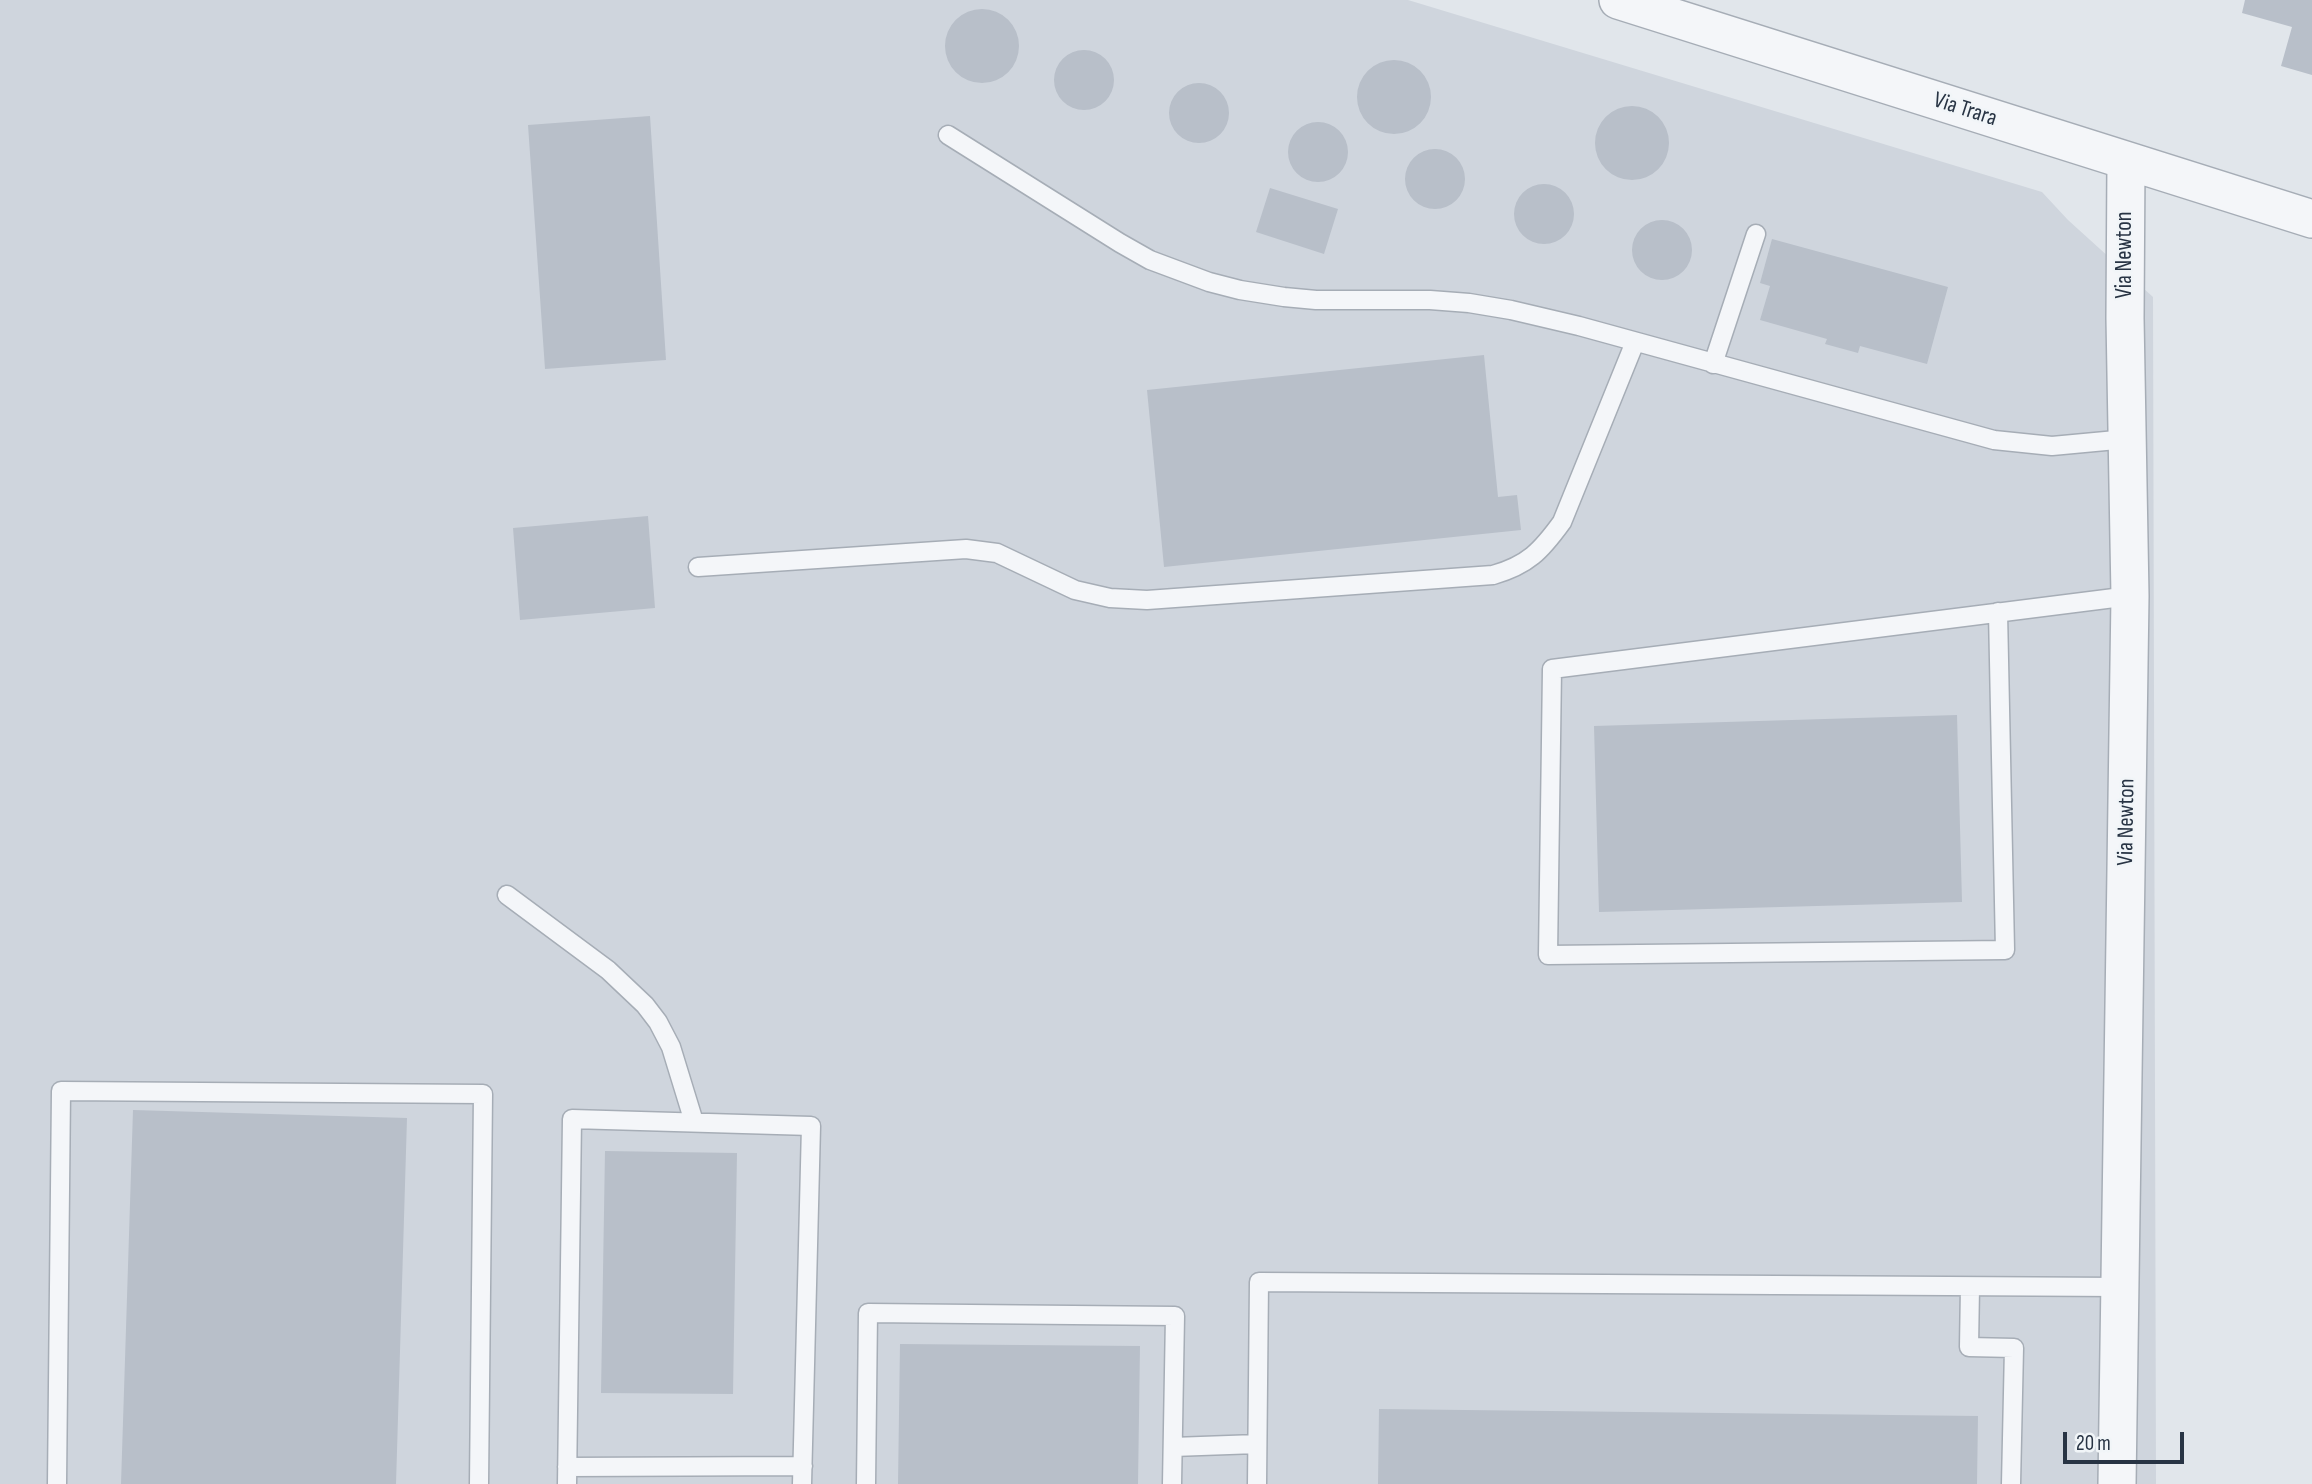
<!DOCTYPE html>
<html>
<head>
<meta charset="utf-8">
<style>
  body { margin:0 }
  #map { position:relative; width:2312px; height:1484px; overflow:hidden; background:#e1e6eb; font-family:"Sofia Sans Condensed",sans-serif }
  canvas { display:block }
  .scale { position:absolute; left:2063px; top:1432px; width:121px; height:32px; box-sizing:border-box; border:4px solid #283444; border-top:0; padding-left:9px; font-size:21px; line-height:24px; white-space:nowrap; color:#283444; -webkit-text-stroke:5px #f1f5f8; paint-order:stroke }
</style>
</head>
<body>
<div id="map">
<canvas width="2312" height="1484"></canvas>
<div class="scale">20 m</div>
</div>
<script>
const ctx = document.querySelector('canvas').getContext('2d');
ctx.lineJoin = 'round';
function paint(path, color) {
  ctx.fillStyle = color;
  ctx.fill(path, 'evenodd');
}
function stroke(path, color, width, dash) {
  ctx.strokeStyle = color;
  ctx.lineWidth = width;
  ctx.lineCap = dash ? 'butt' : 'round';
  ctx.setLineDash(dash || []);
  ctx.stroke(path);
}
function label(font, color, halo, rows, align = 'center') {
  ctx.font = font + ' "Sofia Sans Condensed",sans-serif';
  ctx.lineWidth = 5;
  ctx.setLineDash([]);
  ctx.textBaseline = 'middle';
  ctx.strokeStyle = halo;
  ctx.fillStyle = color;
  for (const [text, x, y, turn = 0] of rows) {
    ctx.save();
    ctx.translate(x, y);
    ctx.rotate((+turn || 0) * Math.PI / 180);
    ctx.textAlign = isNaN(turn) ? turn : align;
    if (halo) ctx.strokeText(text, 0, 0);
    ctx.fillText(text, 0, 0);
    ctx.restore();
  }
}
paint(new Path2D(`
  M0,0H1408L2042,192L2068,220L2153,297L2156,1484H0Z`), '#cfd5dd');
paint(new Path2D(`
  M2245,0H2312V75L2281,66L2292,27L2242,13Z
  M945 46a37 37 0 1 1 74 0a37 37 0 1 1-74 0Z
  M1054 80a30 30 0 1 1 60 0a30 30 0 1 1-60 0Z
  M1357 97a37 37 0 1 1 74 0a37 37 0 1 1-74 0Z
  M1169 113a30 30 0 1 1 60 0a30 30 0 1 1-60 0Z
  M1595 143a37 37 0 1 1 74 0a37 37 0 1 1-74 0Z
  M650,116L666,360L545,369L528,125Z
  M1288 152a30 30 0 1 1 60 0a30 30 0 1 1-60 0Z
  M1405 179a30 30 0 1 1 60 0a30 30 0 1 1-60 0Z
  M1514 214a30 30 0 1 1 60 0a30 30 0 1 1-60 0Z
  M1270,188L1338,209L1324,254L1256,232Z
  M1632 250a30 30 0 1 1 60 0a30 30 0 1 1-60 0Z
  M1772,239L1948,287L1927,364L1860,346L1858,353L1825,344L1827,339L1760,320L1770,286L1760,283Z
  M1484,355L1498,497L1517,495L1521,530L1164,567L1147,390Z
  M648,516L655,608L520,620L513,528Z
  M1957,715L1962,902L1599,912L1594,726Z
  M133,1110L407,1118L396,1484H121Z
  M605,1151L737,1153L733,1394L601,1393Z
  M900,1344L1140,1346L1138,1484H898Z
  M1379,1409L1978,1416L1977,1484H1378Z`), '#b8bfc9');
const lane = new Path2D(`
  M948,135L1120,243L1150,260L1209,282L1240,290L1284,297L1316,300H1430L1469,303L1511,310L1579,326L1994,440L2052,446L2127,439
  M1713,364L1756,234
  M698,567L966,549L997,553L1075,590L1110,598L1147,600L1493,575C1528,565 1541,551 1562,522L1635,342
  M1998,612L2005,950L1548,955L1552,669L2130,596
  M507,895L608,970L645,1005L658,1022L671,1047L694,1122
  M1970,1287L1969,1347L2014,1348L2011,1484
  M1173,1447L1257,1444
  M567,1467L803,1466
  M57,1484L61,1091L483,1094L479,1484
  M567,1484L572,1119L811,1126L802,1484
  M866,1484L868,1313L1175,1316L1172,1484
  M1257,1484L1259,1282L2120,1287`);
const street = new Path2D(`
  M1618,0L2312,219
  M2117,1484L2130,596L2125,318L2126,161`);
stroke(lane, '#a6adb6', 21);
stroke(street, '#a6adb6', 40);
stroke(lane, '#f4f6f9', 18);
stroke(street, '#f4f6f9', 37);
label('23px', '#283444', '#f1f5f8', [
  ["Via Trara",1965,110,18],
  ["Via Newton",2125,255,-90],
  ["Via Newton",2127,822,-89]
]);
</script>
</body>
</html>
